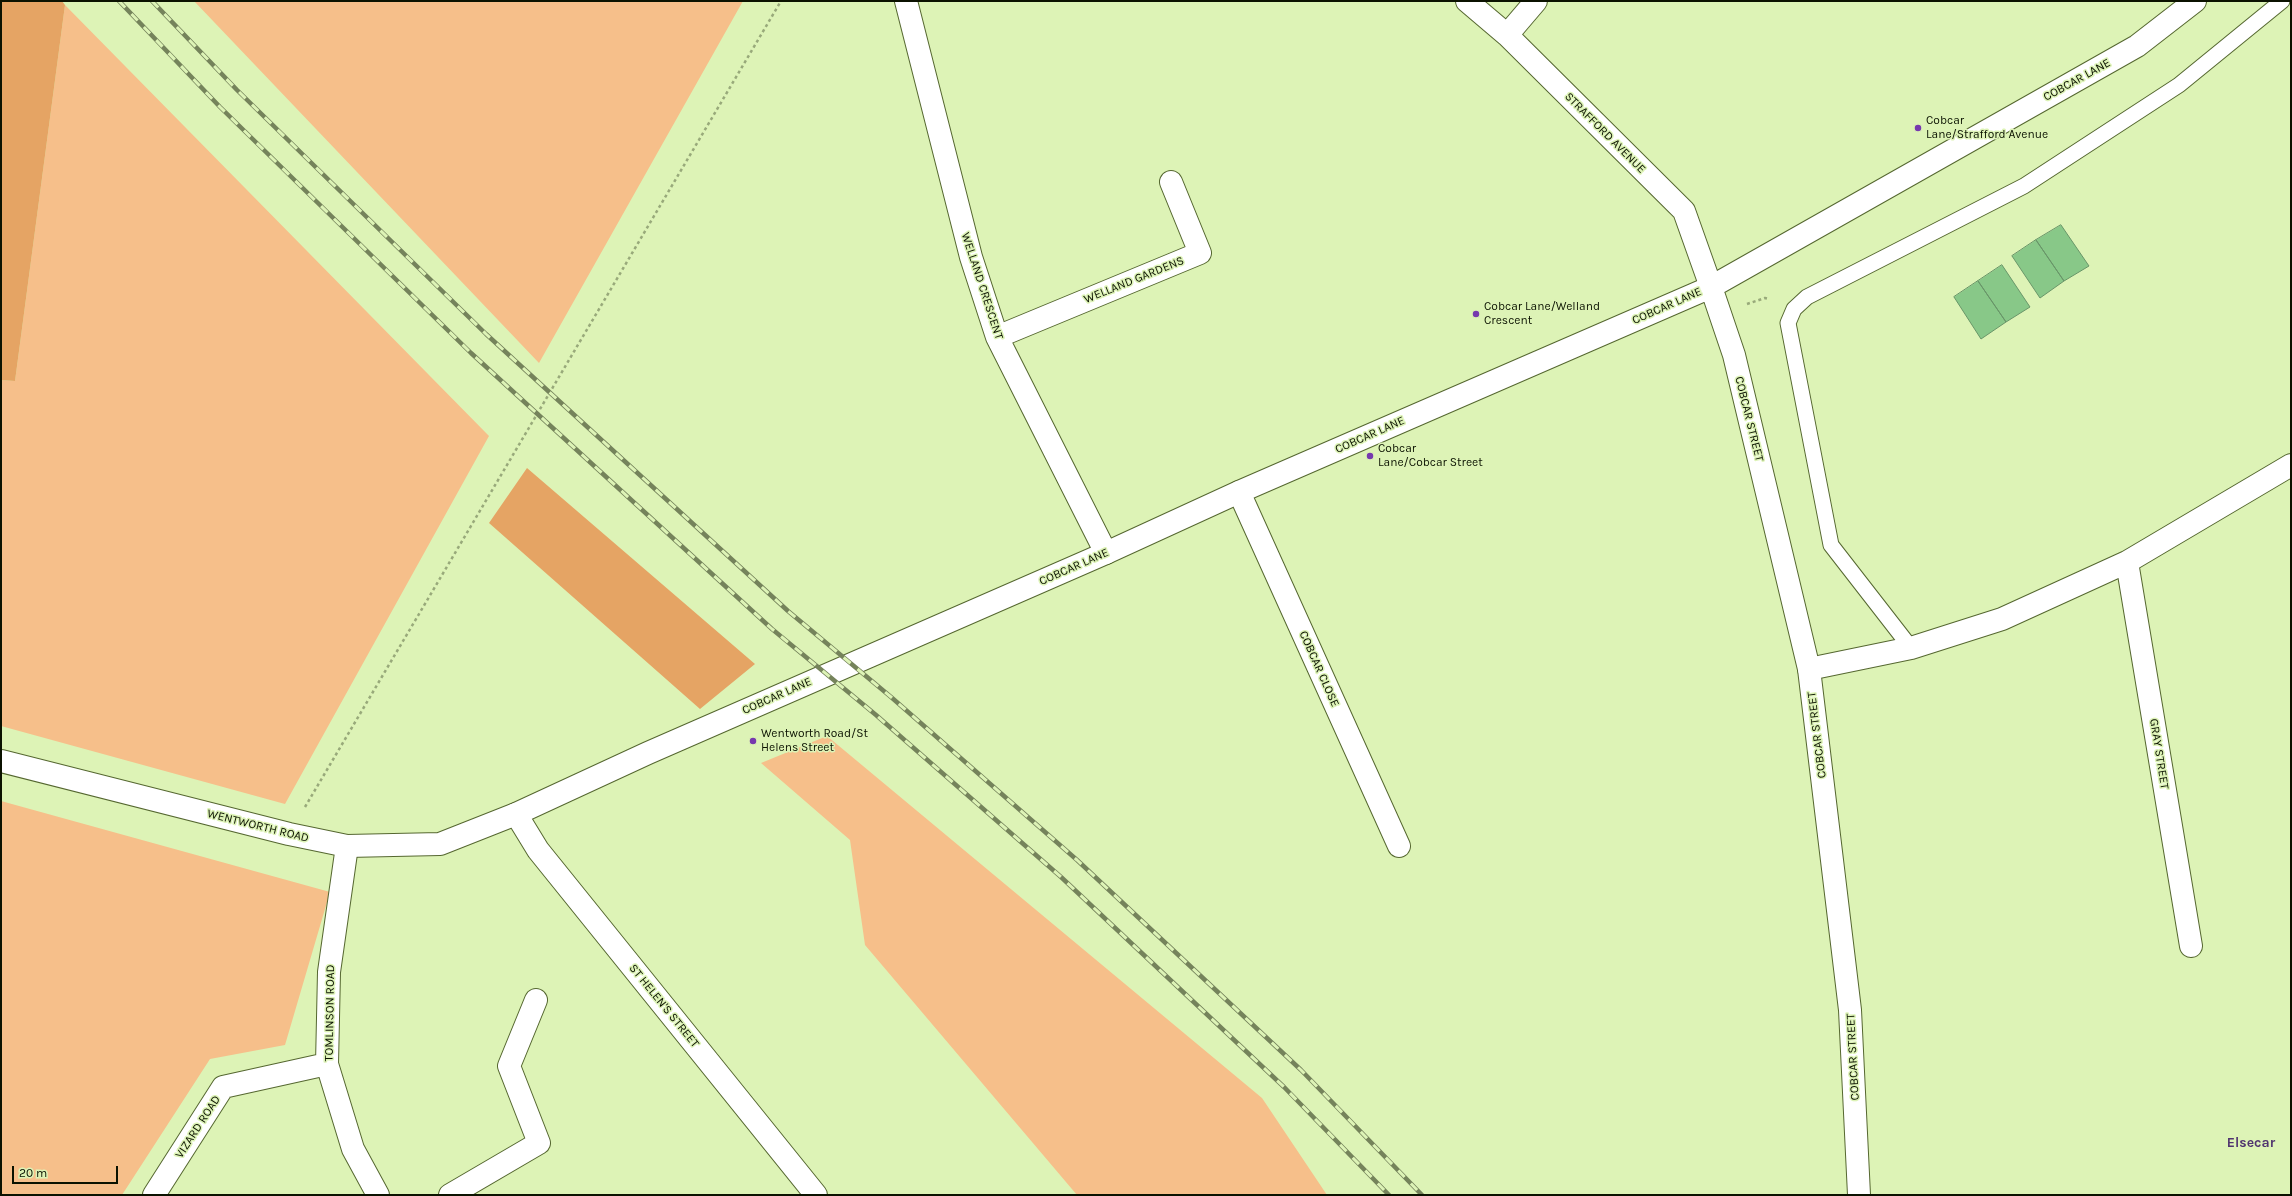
<!DOCTYPE html>
<html>
<head>
<meta charset="utf-8">
<style>
  body { margin:0 }
  #map { position:relative; width:2292px; height:1196px; overflow:hidden; background:#ddf3b6; font-family:Karla,sans-serif }
  canvas { display:block }
  .frame { position:absolute; inset:0; border:2px solid #0b1200; pointer-events:none }
  .scale { position:absolute; left:12px; top:1166px; width:106px; height:18px; box-sizing:border-box; border:2px solid #0b1200; border-top:0; padding-left:5px; font-size:12px; line-height:14px; white-space:nowrap; color:#0b1200; -webkit-text-stroke:3px #ddf3b6; paint-order:stroke }
</style>
</head>
<body>
<div id="map">
<canvas width="2292" height="1196"></canvas>
<div class="frame"></div>
<div class="scale">20 m</div>
</div>
<script>
const ctx = document.querySelector('canvas').getContext('2d');
ctx.lineJoin = 'round';
function paint(path, color) {
  ctx.fillStyle = color;
  ctx.fill(path, 'evenodd');
}
function stroke(path, color, width, dash) {
  ctx.strokeStyle = color;
  ctx.lineWidth = width;
  ctx.lineCap = dash ? 'butt' : 'round';
  ctx.setLineDash(dash || []);
  ctx.stroke(path);
}
function label(font, color, halo, rows, align = 'center') {
  ctx.font = font + ' Karla,sans-serif';
  ctx.lineWidth = 3;
  ctx.setLineDash([]);
  ctx.textBaseline = 'middle';
  ctx.strokeStyle = halo;
  ctx.fillStyle = color;
  for (const [text, x, y, turn = 0] of rows) {
    ctx.save();
    ctx.translate(x, y);
    ctx.rotate((+turn || 0) * Math.PI / 180);
    ctx.textAlign = isNaN(turn) ? turn : align;
    if (halo) ctx.strokeText(text, 0, 0);
    ctx.fillText(text, 0, 0);
    ctx.restore();
  }
}
paint(new Path2D(`
  M194,1H743L539,363Z
  M65,5L489,436L285,804L1,726V380L15,381Z
  M827,736L1262,1098L1327,1195H1077L865,945L850,840L761,763Z
  M1,801L330,892L285,1045L210,1059L122,1195H1Z`), '#f6bf8a');
paint(new Path2D(`
  M1,1H62L65,5L15,381L1,380Z
  M527,468L755,664L700,709L489,523Z`), '#e5a464');
const building = new Path2D(`
  M2061,225L2089,266L2064,281L2036,240Z
  M2036,240L2064,281L2040,298L2012,256Z
  M2002,265L2030,307L2006,322L1978,281Z
  M1978,281L2006,322L1981,339L1954,297Z`);
paint(building, '#88c888');
stroke(building, '#689568', 1);
const lane = new Path2D(`
  M1911,648L1831,545L1788,323L1794,309L1807,297L2024,186L2179,85L2282,1`);
const street = new Path2D(`
  M906,1L971,257L997,337L1106,553
  M1467,1L1507,35L1684,211L1711,287
  M1507,35L1536,1
  M997,337L1200,253L1171,182
  M1239,492L1399,846
  M2127,562L2191,946
  M1809,669L1911,648L2002,619L2127,562L2291,465
  M516,814L538,850L816,1195
  M347,846L329,972L327,1064L353,1149L378,1195
  M154,1195L223,1087L327,1064
  M450,1195L539,1143L509,1066L536,1000`);
const secondary = new Path2D(`
  M1711,287L1734,355L1809,669L1850,1010L1859,1195
  M1,761L289,834L347,846L440,844L516,814L648,753L1106,553L1239,492L1711,287L2137,46L2195,1`);
stroke(lane, '#556730', 17);
stroke(street, '#556730', 24);
stroke(secondary, '#556730', 24);
stroke(new Path2D(`
  M1747,304L1765,298L1769,299
  M305,807L781,1`), '#98a97a', 2.5, [3, 3]);
stroke(lane, '#fff', 15);
stroke(street, '#fff', 22);
stroke(secondary, '#fff', 22);
const rail = new Path2D(`
  M119,1L220,107L471,353L772,629L876,715L1061,877L1284,1087L1389,1195
  M152,1L237,90L486,334L788,611L891,697L1077,860L1301,1070L1422,1195`);
stroke(rail, '#75835b', 4.5);
stroke(rail, '#ddf3b6', 3, [9]);
for (const [x, y, r, color] of [
  [1918,128,4,"#7638ae"],
  [1476,314,4,"#7638ae"],
  [1370,456,4,"#7638ae"],
  [753,741,4,"#7638ae"]
]) {
  const dot = new Path2D();
  dot.arc(x, y, r, 0, 2 * Math.PI);
  ctx.fillStyle = color;
  ctx.fill(dot);
  stroke(dot, '#ddf3b6', 1.5);
}
label('12px', '#0b1200', '#ddf3b6', [
  ["COBCAR LANE",2077,80,-29],
  ["STRAFFORD AVENUE",1605,133,45],
  ["WELLAND GARDENS",1134,280,-22],
  ["WELLAND CRESCENT",982,286,72],
  ["COBCAR LANE",1667,306,-24],
  ["COBCAR STREET",1749,419,76],
  ["COBCAR LANE",1370,435,-24],
  ["COBCAR LANE",1074,567,-24],
  ["COBCAR CLOSE",1319,669,66],
  ["COBCAR LANE",777,696,-24],
  ["COBCAR STREET",1817,735,-97],
  ["GRAY STREET",2159,754,81],
  ["WENTWORTH ROAD",258,826,14],
  ["ST HELEN'S STREET",664,1006,51],
  ["TOMLINSON ROAD",330,1013,-89],
  ["COBCAR STREET",1853,1057,-93],
  ["VIZARD ROAD",198,1127,-57]
]);
label('12px', '#0b1200', '#ddf3b6', [
  ["Cobcar",1926,121],
  ["Lane/Strafford Avenue",1926,135],
  ["Cobcar Lane/Welland",1484,307],
  ["Crescent",1484,321],
  ["Cobcar",1378,449],
  ["Lane/Cobcar Street",1378,463],
  ["Wentworth Road/St",761,734],
  ["Helens Street",761,748]
], 'left');
label('bold 14px', '#50346f', '#ddf3b6', [
  ["Elsecar",2251,1143]
]);
</script>
</body>
</html>
